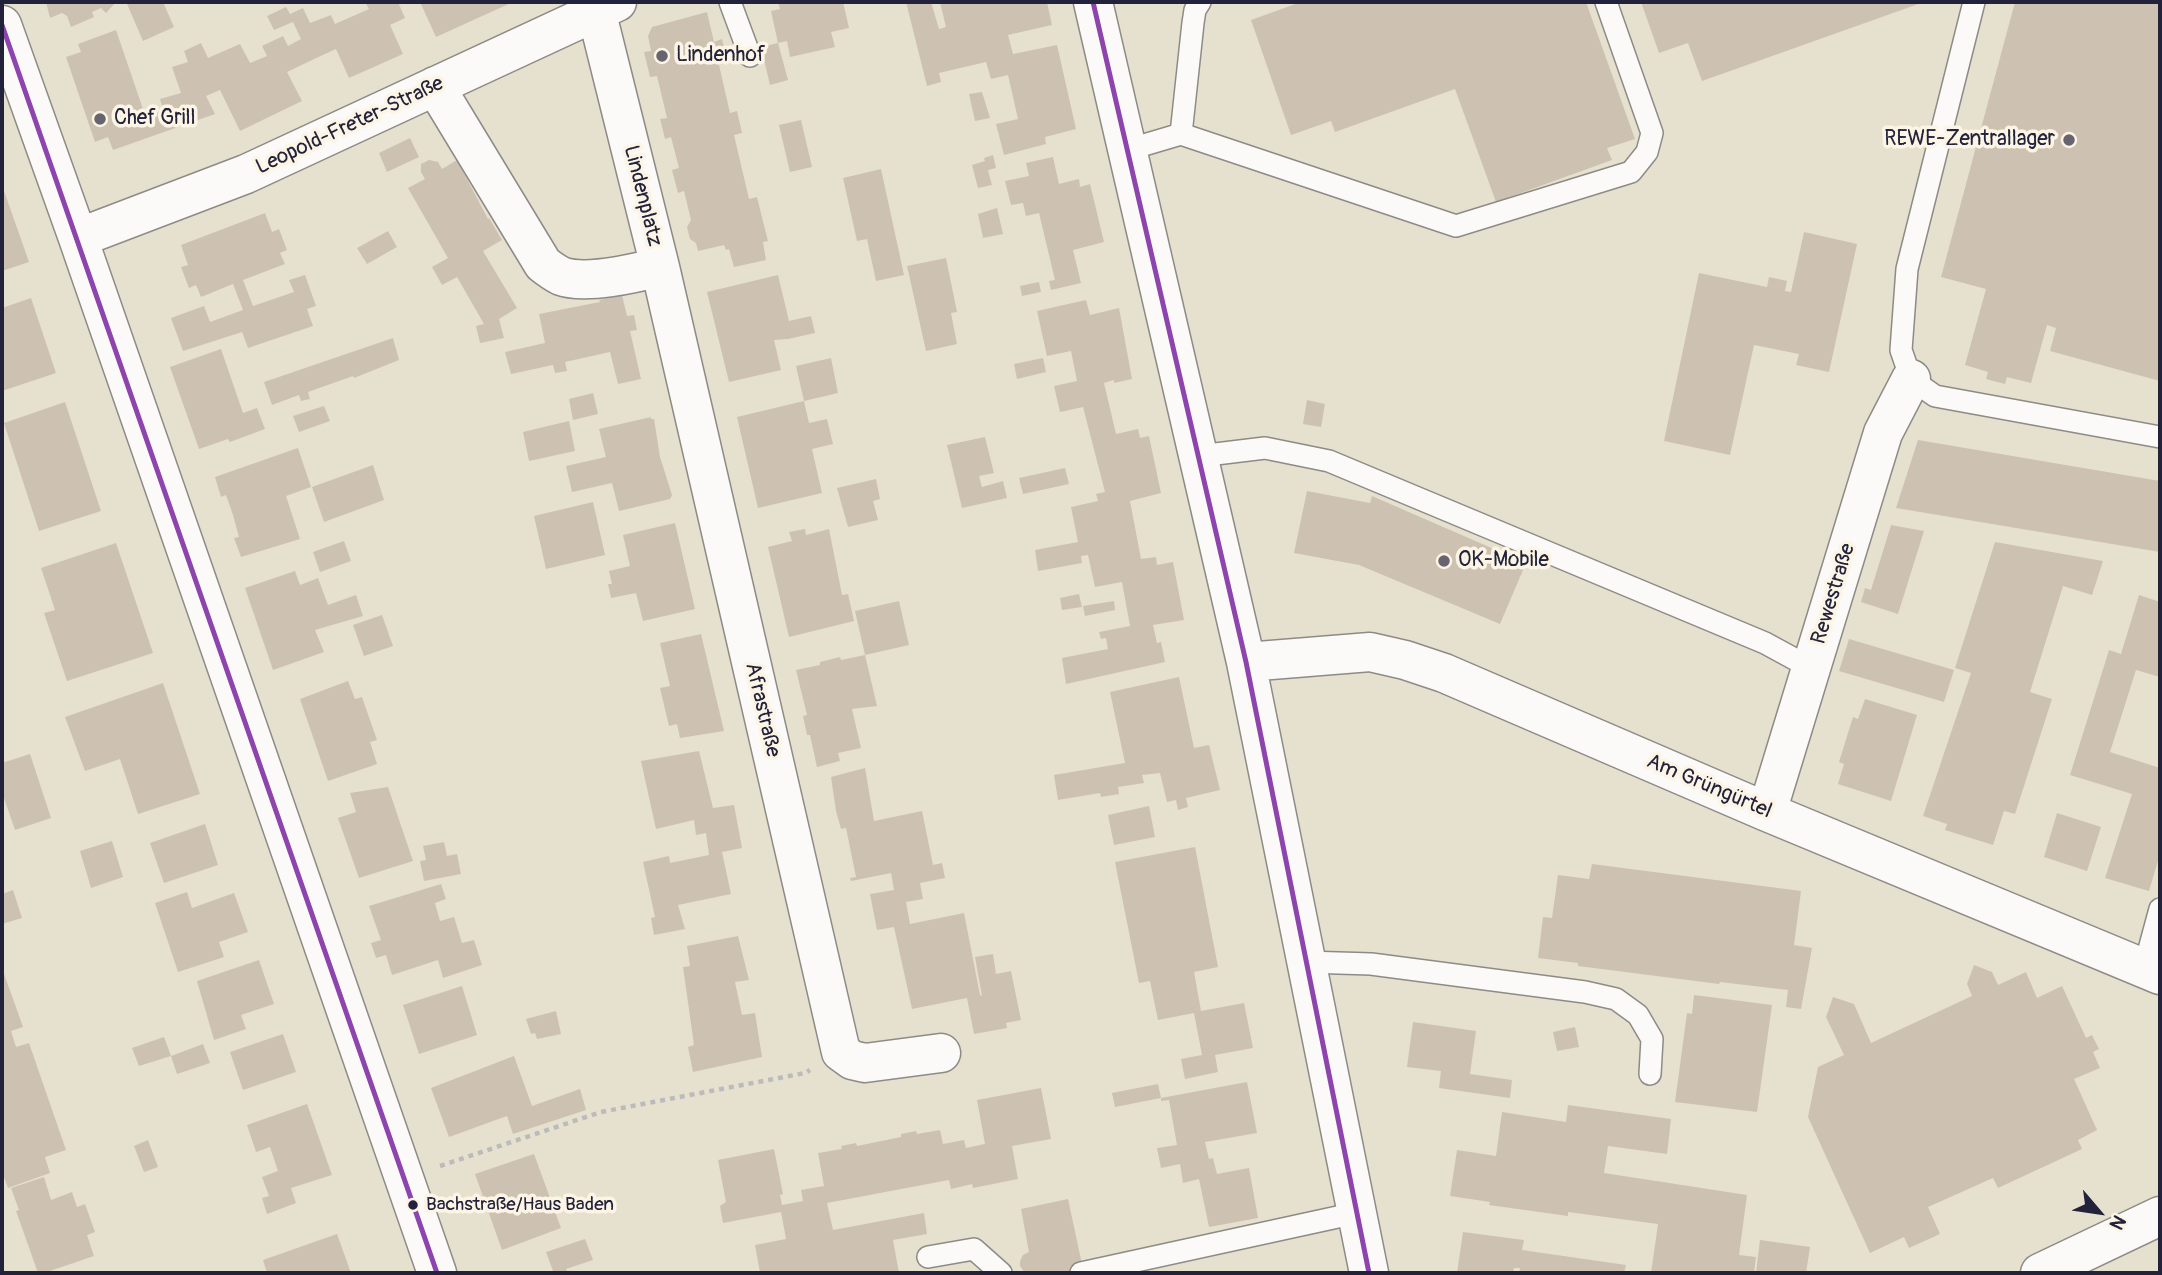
<!DOCTYPE html>
<html>
<head>
<meta charset="utf-8">
<style>
  body { margin:0 }
  #map { position:relative; width:2162px; height:1275px; overflow:hidden; background:#e6e0cf; font-family:Pangolin,sans-serif }
  canvas { display:block }
  .frame { position:absolute; inset:0; border:4px solid #22223b; pointer-events:none }
  .north { position:absolute; left:2064px; top:1177px; width:70px; height:70px; -webkit-text-stroke:5px #fcf5e5; paint-order:stroke; rotate:119deg; font-size:19px; font-weight:700; line-height:28px; text-align:center; color:#22223b }
  .north::after { content:''; display:block; margin:auto; width:24px; height:32px; background:#22223b; clip-path:polygon(50% 0,100% 100%,50% 72%,0 100%) }
</style>
</head>
<body>
<div id="map">
<canvas width="2162" height="1275"></canvas>
<div class="frame"></div>
<div class="north">N</div>
</div>
<script>
const ctx = document.querySelector('canvas').getContext('2d');
ctx.lineJoin = 'round';
function paint(path, color) {
  ctx.fillStyle = color;
  ctx.fill(path, 'evenodd');
}
function stroke(path, color, width, dash) {
  ctx.strokeStyle = color;
  ctx.lineWidth = width;
  ctx.lineCap = dash ? 'butt' : 'round';
  ctx.setLineDash(dash || []);
  ctx.stroke(path);
}
function label(font, color, halo, rows, align = 'center') {
  ctx.font = font + ' Pangolin,sans-serif';
  ctx.lineWidth = 7;
  ctx.setLineDash([]);
  ctx.textBaseline = 'middle';
  ctx.strokeStyle = halo;
  ctx.fillStyle = color;
  for (const [text, x, y, turn = 0] of rows) {
    ctx.save();
    ctx.translate(x, y);
    ctx.rotate((+turn || 0) * Math.PI / 180);
    ctx.textAlign = isNaN(turn) ? turn : align;
    if (halo) ctx.strokeText(text, 0, 0);
    ctx.fillText(text, 0, 0);
    ctx.restore();
  }
}
paint(new Path2D(`
  M46,2H116L106,13L101,8L92,12L94,17L71,27L67,16L62,13L50,18Z
  M132,2H163L174,27L143,41L127,4Z
  M365,2H398L405,18L390,25L403,54L349,78L336,49L312,60L287,72L302,101L240,131L220,90L206,96L215,114L113,150L108,137L95,142L66,57L81,52L78,44L116,30L145,115L163,109L160,99L181,93L172,67L188,62L184,51L201,43L208,58L240,44L250,63L267,56L262,46L283,36L288,46L301,39L293,22L274,30L267,16L286,7L290,14L303,8L310,23L331,15L335,24L369,9Z
  M420,2H513L436,37Z
  M778,2H843L849,28L831,32L835,47L790,57L787,41L778,43L771,11L780,9Z
  M906,2H931L939,29L946,27L940,2H955V4L965,2H1047L1052,25L1008,35L1013,54L1057,45L1076,129L1045,137L1046,144L1004,155L996,124L1018,119L1008,75L991,79L986,62L939,73L941,82L927,86Z
  M1301,2H1586L1635,139L1607,148L1612,160L1496,202L1455,89L1335,132L1331,121L1291,135L1251,20Z
  M1641,2H1924L1702,81L1688,43L1659,53Z
  M2015,2H2160V381L2050,351L2056,328L2047,325L2031,383L2007,377L2005,384L1986,379L1988,372L1965,365L1986,289L1941,277Z
  M707,12L714,42L722,39L727,63L719,65L730,113L737,111L742,133L734,135L749,199L757,197L768,241L763,242L766,260L734,267L729,249L726,250L724,245L698,251L696,243L690,239L687,227L691,220L684,191L678,193L672,170L679,168L671,137L665,139L660,119L667,118L657,76L650,77L644,52L651,51L648,36L652,27Z
  M778,43L788,80L770,85L761,47Z
  M982,92L990,118L975,121L969,94Z
  M801,120L812,167L790,172L779,125Z
  M410,138L419,157L387,172L379,153Z
  M993,155L996,168L988,170L992,185L978,188L972,165L985,161L984,158Z
  M1053,157L1059,184L1079,179L1080,187L1090,184L1104,242L1073,250L1081,283L1051,290L1049,281L1055,280L1039,213L1026,216L1023,203L1011,205L1005,181L1029,176L1026,163Z
  M429,160L438,162L442,169L457,160L488,219L489,218L502,240L483,251L517,308L499,319L504,338L480,343L476,326L484,324L457,277L442,285L432,267L448,258L408,188L425,179L421,172V164Z
  M881,169L904,275L876,281L867,239L857,241L843,178Z
  M2,185L29,262L2,271Z
  M997,208L1003,234L983,238L978,214Z
  M265,213L272,232L279,229L287,250L280,253L285,264L243,280L253,306L294,292L289,280L305,275L316,306L307,309L313,326L248,348L242,332L183,351L171,318L204,306L210,322L243,310L233,284L201,297L196,285L189,288L181,267L188,265L181,245Z
  M388,231L397,247L367,264L357,248Z
  M1804,232L1857,244L1829,372L1796,365L1799,354L1754,345L1730,455L1664,441L1699,273L1767,287L1769,277L1787,281L1785,291L1791,292Z
  M946,258L957,312L951,313L957,344L926,351L907,266Z
  M778,275L789,321L811,316L815,333L788,339L774,340L781,370L729,382L707,292Z
  M1039,282L1041,292L1022,296L1020,286Z
  M622,295L627,316L634,315L637,330L630,331L641,379L618,384L610,352L565,362L567,371L555,373L553,365L511,374L505,352L545,343L539,314L600,302L599,300Z
  M31,298L56,373L2,391V308Z
  M1086,300L1090,315L1119,308L1132,379L1114,383V380L1104,383L1116,434L1138,429L1140,438L1149,436L1161,493L1130,501L1141,559L1156,557L1157,565L1173,562L1184,620L1153,625L1157,643L1161,642L1165,662L1066,684L1062,658L1108,649L1106,638L1101,639L1099,632L1130,626L1122,582L1095,587L1088,555L1081,556L1082,563L1038,571L1035,550L1078,542L1071,507L1098,501L1096,494L1105,492L1083,407L1060,412L1054,386L1077,381L1071,351L1047,356L1037,311Z
  M393,338L399,360L354,378L353,376L308,392L310,399L301,401L299,395L272,405L264,382Z
  M221,349L243,413L257,408L265,429L230,442L228,439L199,449L170,367Z
  M831,358L838,393L804,401L796,366Z
  M1043,358L1046,372L1017,379L1014,364Z
  M593,393L598,414L573,420L569,399Z
  M1307,400L1325,404L1321,427L1303,424Z
  M804,401L809,423L827,419L833,444L812,449L822,493L758,508L737,417Z
  M65,402L101,511L39,531L4,423Z
  M324,406L330,421L299,432L293,416Z
  M651,417V419H654L660,457L672,495L670,499L619,511L612,483L572,492L566,466L606,457L599,429Z
  M569,421L575,451L529,461L523,432Z
  M985,437L994,473L979,476L982,487L1003,481L1007,498L962,508L947,445Z
  M1918,440L2160,481V552L1896,508Z
  M298,448L311,487L286,496L300,539L241,557L234,538L239,537L233,515L226,495L221,497L215,477Z
  M373,465L384,500L324,522L312,487Z
  M1065,468L1069,484L1023,494L1019,478Z
  M876,479L880,499L873,501L878,520L848,527L837,488Z
  M1307,491L1370,503L1372,496L1526,563L1500,624L1359,565L1294,553Z
  M593,502L605,555L546,569L534,516Z
  M675,523L695,609L643,621L636,593L611,598L608,584H612L609,571L630,566L623,535Z
  M1891,525L1924,531L1898,614L1861,602L1865,588L1871,590Z
  M805,529L806,535L829,529L842,595L848,594L854,621L789,637L768,547L792,541L789,532Z
  M344,541L351,561L320,572L313,552Z
  M1995,542L2103,561L2092,595L2063,586L2030,692L2052,699L2015,814L2004,811L1993,845L1945,830L1947,824L1923,816L1971,673L1955,668Z
  M116,543L153,653L67,681L44,613L55,610L41,568Z
  M295,571L300,585L318,578L328,605L356,595L363,616L315,630L324,652L273,670L245,588Z
  M1079,594L1082,607L1062,610L1060,598Z
  M2139,595L2160,602V677L2136,670L2110,752L2160,768V854L2149,891L2105,878L2132,794L2070,775L2109,650L2121,654Z
  M899,601L909,645L865,655L877,706L852,709L861,748L838,753L840,761L817,767L810,735H807L803,716L807,715L796,670L820,665V662L840,657L841,660L865,655L855,611Z
  M1114,601L1115,610L1085,616L1083,606Z
  M382,615L393,646L364,656L353,625Z
  M701,634L724,731L680,738L677,724L669,726L660,688L670,686L660,643Z
  M1849,639L1954,670L1944,702L1839,671Z
  M1179,677L1194,748L1209,745L1220,790L1186,798L1188,807L1178,810L1176,800L1167,802L1160,773L1142,775L1144,783L1118,787L1119,794L1101,797L1100,793L1058,800L1054,775L1125,763L1110,692Z
  M348,681L355,699L362,697L377,740L370,742L377,764L328,781L300,699Z
  M163,683L200,794L138,814L120,759L85,771L65,717Z
  M1865,699L1917,715L1891,801L1838,784L1844,764L1839,762L1853,717L1858,719Z
  M699,751L713,808L734,805L742,848L722,852L731,894L678,905L685,929L654,935L651,918L655,917L643,862L669,856L670,863L709,855L706,833L696,835L694,820L656,829L641,761Z
  M30,754L51,818L15,830L4,798L2,799V763Z
  M865,768L874,821L922,811L933,865L942,863L945,878L920,883L923,899L906,902L910,924L964,913L980,995L982,996L975,957L993,954L996,974L1011,971L1021,1020L1006,1023L1007,1028L974,1034L967,998L912,1009L894,927L877,930L870,894L894,890L891,873L851,881L850,878L856,877L846,828L841,829L836,811L831,777Z
  M388,787L413,861L359,878L338,818L356,812L350,793Z
  M1149,806L1155,837L1114,845L1108,815Z
  M2057,813L2101,827L2087,871L2044,857Z
  M205,824L218,865L164,883L150,843Z
  M112,841L123,877L91,888L80,851Z
  M444,842L447,856L457,854L461,874L424,881L420,861L426,860L423,846Z
  M1195,847L1218,967L1194,972L1201,1011L1244,1003L1253,1048L1215,1055L1218,1072L1185,1079L1181,1059L1202,1055L1194,1013L1158,1020L1150,981L1139,983L1115,862Z
  M1592,864L1801,891L1794,945L1812,948L1801,1009L1786,1007L1788,990L1720,982L1719,984L1578,966V963L1538,958L1543,917L1552,918L1558,875L1589,879Z
  M441,884L446,899L435,903L440,921L454,917L462,943L474,940L482,965L443,978L438,960L392,975L386,955L376,958L371,943L381,940L369,906Z
  M13,890L22,918L2,924V894Z
  M187,892L192,908L234,893L248,932L219,942L224,957L178,972L155,903Z
  M738,936L749,980L735,982L742,1015L755,1013L762,1057L693,1072L688,1047L694,1045L683,967L690,966L687,946Z
  M259,960L274,1004L241,1015L246,1029L214,1040L197,981Z
  M1974,965L1992,972L1998,985L2026,972L2037,998L2062,986L2086,1038L2092,1035L2099,1049L2093,1052L2100,1068L2074,1079L2097,1130L2078,1140L2082,1149L1998,1188L1993,1178L1928,1207L1940,1234L1909,1248L1904,1237L1870,1253L1808,1117L1818,1067L1844,1055L1826,1017L1833,997L1854,1004L1871,1043L1972,996L1967,984Z
  M2,968L23,1027L11,1031L16,1047L29,1043L66,1150L45,1157L50,1173L8,1188L2,1172Z
  M462,986L477,1035L419,1054L403,1005Z
  M1694,995L1772,1005L1757,1112L1675,1102L1687,1013L1692,1014Z
  M556,1011L561,1034L537,1039L535,1033L531,1034L526,1019Z
  M1413,1022L1476,1031L1470,1074L1512,1080L1510,1098L1439,1088L1441,1071L1407,1067Z
  M1575,1027L1579,1047L1557,1051L1553,1032Z
  M283,1034L296,1072L243,1090L230,1052Z
  M164,1037L171,1056L203,1044L210,1063L177,1074L171,1056L139,1066L132,1048Z
  M514,1056L532,1106L580,1089L586,1110L513,1134L507,1116L449,1137L431,1088Z
  M1247,1082L1257,1133L1205,1142L1209,1159L1213,1158L1217,1174L1249,1168L1258,1218L1209,1227L1199,1179L1183,1183L1180,1164L1161,1168L1157,1148L1177,1145L1169,1100L1161,1101V1098L1115,1107L1112,1093L1158,1084L1161,1098Z
  M1041,1088L1051,1139L1012,1146L1018,1179L973,1188L972,1184L951,1189L949,1180L827,1203L833,1230L924,1213L927,1234L893,1240L899,1273H760L755,1245L786,1239L781,1212L723,1223L720,1206L726,1202L718,1160L774,1149L783,1194L780,1195L782,1205L803,1201L801,1190L824,1186L818,1153L842,1149L841,1146L856,1143L857,1146L901,1137V1134L916,1131L917,1134L940,1130L943,1144L964,1140L966,1148L985,1144L977,1100Z
  M307,1104L332,1175L291,1188L296,1203L267,1214L262,1198L269,1196L262,1177L278,1171L270,1147L256,1152L247,1125Z
  M1568,1105L1671,1119L1667,1154L1608,1146L1604,1173L1747,1195L1739,1255L1756,1257L1754,1273H1651L1658,1224L1568,1212V1216L1489,1205L1490,1202L1450,1196L1457,1150L1496,1156L1502,1112L1566,1122Z
  M148,1140L158,1167L144,1172L134,1146Z
  M534,1154L561,1228L502,1250L475,1174Z
  M44,1177L51,1200L72,1192L77,1207L85,1204L95,1232L87,1235L94,1256L44,1273H38L16,1211L19,1210L11,1188Z
  M1068,1199L1083,1269L1060,1273H1025L1020,1266V1261L1023,1255L1029,1252L1021,1209Z
  M1463,1232L1524,1240L1522,1250L1626,1265L1624,1273H1519L1520,1268H1514L1513,1273H1457Z
  M337,1234L351,1273H267L263,1260Z
  M585,1239L593,1260L566,1269L568,1273H547L553,1271L546,1252Z
  M1760,1240L1810,1247L1806,1273H1756Z`), '#cdc2b2');
const lane = new Path2D(`
  M730,2L750,56
  M1974,2L1907,269L1901,350L1911,379L1935,396L2160,437
  M1181,134L1193,23L1195,10L1200,2
  M1127,150L1181,134L1456,226L1631,172L1647,152L1652,133L1606,2
  M1199,456L1265,448L1329,461L1765,643L1811,668
  M1306,962L1371,964L1585,992L1616,999L1638,1015L1652,1039L1650,1074
  M2144,968L2160,909
  M928,1257L974,1249L1001,1273
  M1081,1273L1356,1213`);
const street = new Path2D(`
  M1093,2L1246,662L1369,1273
  M596,10L660,267L841,1052L852,1060L865,1063L941,1053
  M2,25L78,238L437,1273
  M435,86L543,264C548,268 555,273 561,276C585,285 636,273 660,267
  M78,238L246,174L617,2
  M1246,662L1370,652L1405,660L1444,673L1767,812L2160,975
  M1767,812L1883,433L1911,379`);
const secondary = new Path2D(`
  M2040,1273L2160,1216`);
stroke(lane, '#8d8b86', 24);
stroke(street, '#8d8b86', 41);
stroke(secondary, '#8d8b86', 41);
stroke(new Path2D(`
  M440,1166L601,1112L805,1073L810,1070`), '#bcbbbb', 4.5, [5, 5]);
stroke(lane, '#fbfaf8', 21);
stroke(street, '#fbfaf8', 38);
stroke(secondary, '#fbfaf8', 38);
stroke(new Path2D(`
  M1093,2L1246,662L1369,1273
  M2,25L437,1273`), '#8e44ad', 5);
for (const [x, y, r, color] of [
  [662,56,7,"#67646f"],
  [100,119,7,"#67646f"],
  [2069,140,7,"#67646f"],
  [1444,561,7,"#67646f"],
  [413,1205,6,"#22223b"]
]) {
  const dot = new Path2D();
  dot.arc(x, y, r, 0, 2 * Math.PI);
  ctx.fillStyle = color;
  ctx.fill(dot);
  stroke(dot, '#fcf5e5', 2.5);
}
label('19px', '#22223b', '#fcf5e5', [
  ["Bachstraße/Haus Baden",426,1205]
], 'left');
label('21px', '#22223b', '#fcf5e5', [
  ["Lindenhof",676,56],
  ["Chef Grill",114,119],
  ["REWE-Zentrallager",2055,140,"right"],
  ["OK-Mobile",1458,561]
], 'left');
label('21px', '#22223b', '#fcf5e5', [
  ["Leopold-Freter-Straße",350,126,-25],
  ["Lindenplatz",642,196,76],
  ["Rewestraße",1834,594,-73],
  ["Afrastraße",762,710,77],
  ["Am Grüngürtel",1709,787,23]
]);
</script>
</body>
</html>
